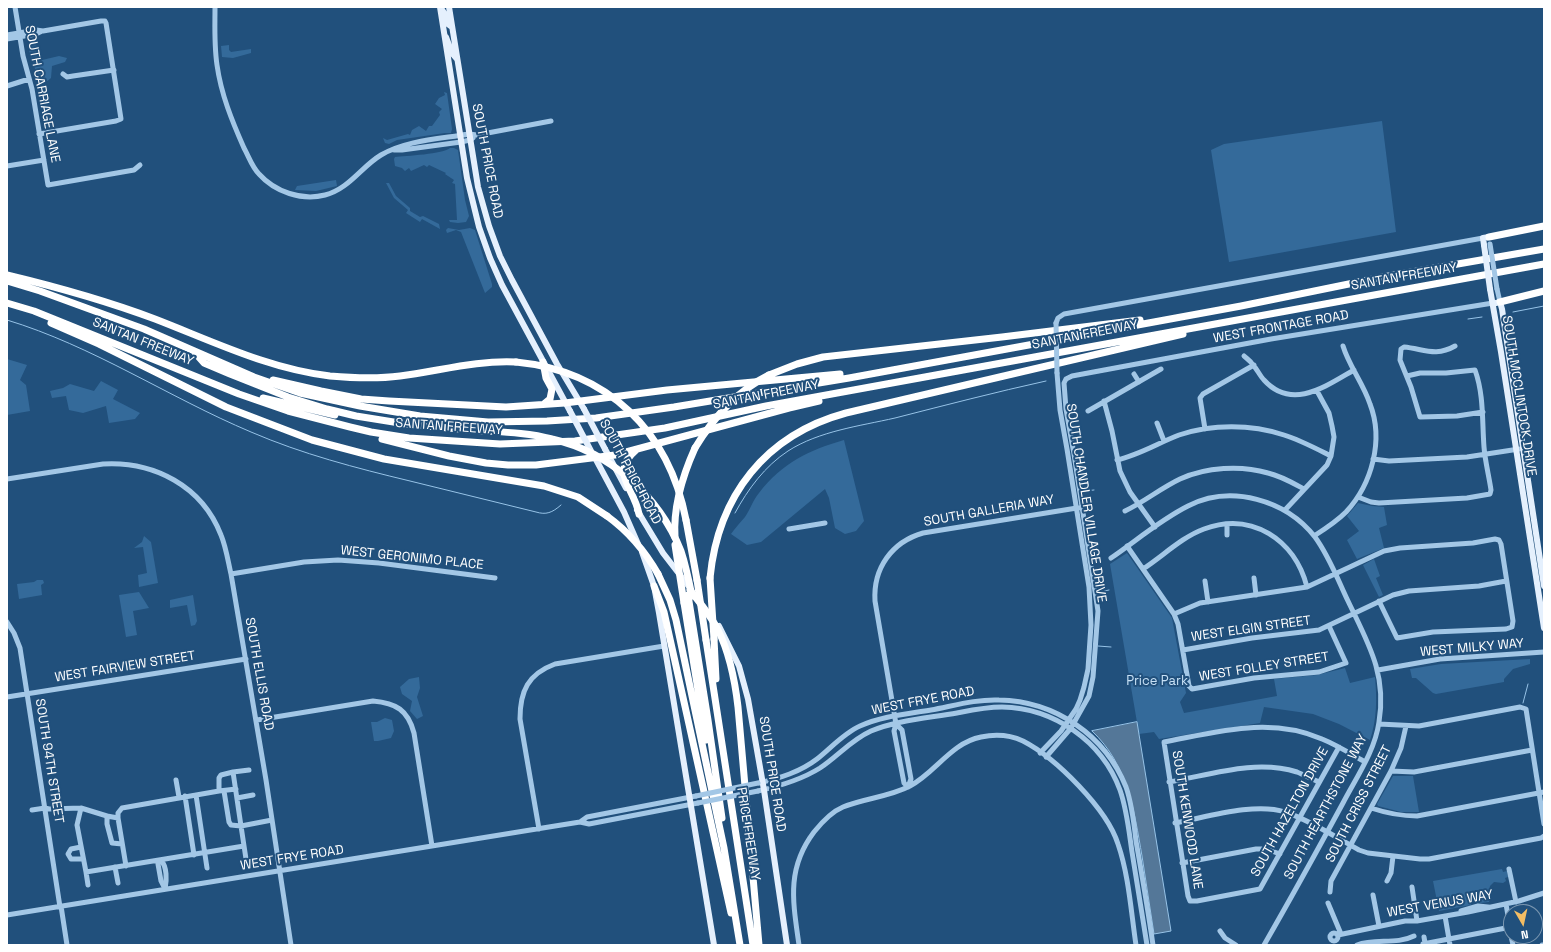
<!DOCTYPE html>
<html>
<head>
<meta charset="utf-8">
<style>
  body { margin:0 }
  #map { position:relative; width:1551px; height:952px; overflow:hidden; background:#21507c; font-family:"Space Grotesk",sans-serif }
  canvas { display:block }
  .frame { position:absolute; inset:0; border:8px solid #fff; pointer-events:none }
  .north { position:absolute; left:1503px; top:904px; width:40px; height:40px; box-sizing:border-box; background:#21507c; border:1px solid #7a96b0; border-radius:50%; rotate:171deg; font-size:11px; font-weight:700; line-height:16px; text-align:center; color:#fff }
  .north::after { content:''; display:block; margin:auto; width:14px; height:18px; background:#f3bd64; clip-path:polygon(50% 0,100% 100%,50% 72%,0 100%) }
</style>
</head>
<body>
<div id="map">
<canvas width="1551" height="952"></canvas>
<div class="frame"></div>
<div class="north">N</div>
</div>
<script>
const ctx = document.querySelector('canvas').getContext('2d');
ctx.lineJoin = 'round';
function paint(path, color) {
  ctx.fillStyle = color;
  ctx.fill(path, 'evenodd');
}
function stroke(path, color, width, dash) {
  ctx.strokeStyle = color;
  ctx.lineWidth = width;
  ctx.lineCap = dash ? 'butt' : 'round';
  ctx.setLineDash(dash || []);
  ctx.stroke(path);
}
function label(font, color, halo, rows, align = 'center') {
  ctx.font = font + ' "Space Grotesk",sans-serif';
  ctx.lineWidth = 4;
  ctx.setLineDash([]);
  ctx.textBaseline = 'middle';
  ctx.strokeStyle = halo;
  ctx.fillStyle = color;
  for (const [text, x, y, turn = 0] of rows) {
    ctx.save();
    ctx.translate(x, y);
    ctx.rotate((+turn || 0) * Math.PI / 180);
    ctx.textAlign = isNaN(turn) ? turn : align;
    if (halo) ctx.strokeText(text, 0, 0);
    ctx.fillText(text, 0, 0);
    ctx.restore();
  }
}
paint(new Path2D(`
  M32,40L35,42L38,52V61L59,56L67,58L65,62L52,66L51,78L45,83L41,88L38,87C40,75 29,57 28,44Z
  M229,45V50L231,52L251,49V53L233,58L222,57L221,46Z
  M444,92L447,93L452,129L451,133H445L397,140L389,144L385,143L383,138L387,140L408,134L410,135L412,130L419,126L426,131L429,126H432L440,115L439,112L442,109L435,104L439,98L445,95Z
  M1382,121L1396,232L1229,262L1211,150L1224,144Z
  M450,148H454L458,150L465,200L469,216L466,222L458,223L450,222L449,220H457L455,184L452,183L454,180L445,174L446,173L429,165L427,167L424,165L411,171L409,168L405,171L402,168L395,166L394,159L395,157C405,156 444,154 450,148Z
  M336,180L337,186L316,191L295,190L297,186Z
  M386,183H389L396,196L410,208V211L420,217L423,216L439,224L440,229L422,219L420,222L406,213L408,210L394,198Z
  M448,228L459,230L470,228L475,230L492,284V287L485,293L461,232L456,230L447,233L446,230Z
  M7,359L27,365L20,380L26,385L30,411L7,415Z
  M101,381L118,390L113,399L140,413L135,419L109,423L106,406L83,413L69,410L66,396L52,398L50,391L63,388L70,384L94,391Z
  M844,440L864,521L856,531L845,534L835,528L829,498L825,489L761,542L747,545L731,534C735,528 740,523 745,517C750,510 753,500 759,493C782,463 809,450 844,440Z
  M1358,503L1372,506L1384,507L1387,525L1379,528L1384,548L1357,559L1347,540L1359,531L1347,516Z
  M144,536L151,542L158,583L139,587L138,575L147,573L143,547L134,548L142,542Z
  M1127,553L1172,618L1186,693L1180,702L1184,713L1277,696L1274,679L1317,675L1345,668L1350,683L1375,677C1377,699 1377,719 1370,740L1339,724L1313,714L1264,707L1260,723L1159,739L1154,732L1139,734L1110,564Z
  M1374,559L1380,576L1376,578L1383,595L1379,597L1363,565Z
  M37,580H43L44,583L41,585L42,595L19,599L17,584L34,582Z
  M139,592L149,608L133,611L137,635L126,637L119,595Z
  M193,595L197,621L195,625L191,626L187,605L170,608V600Z
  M1530,659V664L1513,669L1504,679V682L1436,694L1433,693L1416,678H1412L1410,669L1441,664Z
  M419,677L420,688L417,697L423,716L417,719L410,711L412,701L402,694L400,687L409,679Z
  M385,718L392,720L394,731L391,738L378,741H374L371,722H377Z
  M1393,776H1413L1419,812H1401L1378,806L1377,804Z
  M1502,869L1503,872L1507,871L1508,877L1505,878L1506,881L1503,883L1494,882L1490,886L1488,896L1485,897H1489L1490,899L1489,902L1480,903L1479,898L1471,899V905L1439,911L1433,881Z`), '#346a9a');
const water = new Path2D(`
  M1137,722L1171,931L1154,934C1150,908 1146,882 1142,856C1134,810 1128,765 1092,731Z`);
paint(water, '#547798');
stroke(water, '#97c3e7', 1);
stroke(new Path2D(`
  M1513,312L1544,306
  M1468,319L1482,317
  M7,320C93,346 168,397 251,432C302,454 356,468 410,481C452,491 494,502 536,512C546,515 552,513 561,505
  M1084,491L1094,490
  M735,513C748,489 765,466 788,451C819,431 860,426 895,418C946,405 996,392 1046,381
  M1100,592L1109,590
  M1098,646L1111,647
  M1523,703L1528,684`), '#97c3e7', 1);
stroke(new Path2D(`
  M15,7L23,56L32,89L48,185L134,170L140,165
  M215,7C215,26 214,45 217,65C221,94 232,121 244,148C249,157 252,167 259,174C275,192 302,201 325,195C349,189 361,167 381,155C407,140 440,139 469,134L477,135L551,121
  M7,35L36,30L43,31L101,21H105L106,23L121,119L116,121L39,134
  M7,39L36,34L42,31
  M63,74L67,77L73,76L114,70
  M7,86L29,79
  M394,150H402L461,142L470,140L473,138
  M7,166L44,160
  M1497,289L1500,302
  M1056,323L1058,318L1064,314L1483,238
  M1455,346C1436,357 1424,349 1404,347L1401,349L1400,360L1411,387L1420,417L1457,416L1483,412
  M1244,356C1247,359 1251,361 1253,365C1257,369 1260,376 1264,380C1292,411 1326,386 1354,370
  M1134,374L1139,382
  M1066,379L1072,376L1271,339L1493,303
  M1104,401L1112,431L1120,471L1130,492L1155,527
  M1088,411L1161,369
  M1157,423L1164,441
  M1205,429L1200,398L1203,394L1254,365
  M1373,459L1389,461L1467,457L1519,449
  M1117,460C1139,455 1158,443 1179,435C1212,424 1251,424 1284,435C1300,440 1315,448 1331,456
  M7,479L103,464C154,461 202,486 221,535C226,547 228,561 231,574L266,780L291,945
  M1358,497L1371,502L1379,503L1467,498L1490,494L1491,490C1489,476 1485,461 1484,447C1482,421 1484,395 1475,370L1446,373H1420L1407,376
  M1285,510L1327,465L1331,456L1334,437L1332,426L1329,413L1317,391
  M1125,511C1144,502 1161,488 1180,479C1206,467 1241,465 1268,473C1281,476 1293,483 1304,489
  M1227,524V535
  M789,529L825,523
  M1314,536C1325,529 1337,521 1346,512C1372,484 1384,440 1370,404C1363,383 1349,366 1343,346
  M1127,546L1174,614L1178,624L1189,686L1192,689L1254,678L1319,672L1346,663L1329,626
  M1111,558C1136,541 1160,520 1188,506C1231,484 1286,500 1315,537C1329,556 1338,580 1348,601C1368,643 1387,674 1379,722C1375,751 1356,778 1343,803C1317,851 1291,898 1264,945
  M1143,569C1163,556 1182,537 1204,529C1252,511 1295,540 1307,587
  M231,574L304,562L338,560L379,563L495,578
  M1254,578L1256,595
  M1205,581L1208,602
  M1174,614L1200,603L1307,587L1384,551L1400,548L1473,543L1495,539L1499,540L1501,544L1513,621L1512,627L1506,629L1433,632L1397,638L1379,601
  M7,622L14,633L20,648L60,907
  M1183,650L1252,638L1319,630L1393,595L1409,591L1479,586L1506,581
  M1378,670L1440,659L1544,652
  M7,697L246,659
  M257,720L373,701C396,703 408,710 414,733L432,846
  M896,724L902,730L904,741L911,779L908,787
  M1379,724L1419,726L1520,707L1526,709L1544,824
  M1339,747L1260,889L1197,901H1190L1188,896L1164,742C1217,732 1270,716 1322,739C1337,745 1351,754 1365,762
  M1040,753L1061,731L1076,709L1080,700L1084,687L1088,669L1091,625L1089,587L1067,449L1060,410L1057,373
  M1046,757L1071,728L1089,696L1093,677L1098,611L1074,454L1066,409L1064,383L1066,379
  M1391,771L1414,772L1532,750
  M233,772L249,770
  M176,780L179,797
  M1169,782C1210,775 1255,759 1297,772C1304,775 1312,779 1319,782
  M759,783C780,778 800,772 817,759C831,748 844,733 860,726C882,716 907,714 931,710C953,706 976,699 999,700C1055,701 1105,735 1126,787C1132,804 1134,823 1136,841C1142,875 1148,910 1153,945
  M908,787L904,783L894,731L896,724L875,601C873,568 892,542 923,533L1083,507
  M224,791L229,822L231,825L241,826L233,772L221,775L219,778V791L236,789
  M758,791C780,786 801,780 820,768C838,756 851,740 871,731C897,720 929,718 957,713C972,710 986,707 1002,707C1054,708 1102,741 1120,790C1127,810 1129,832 1132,852C1137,883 1142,914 1147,945
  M196,795L207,868
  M185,796L194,855
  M237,798L253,795
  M81,808L107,816
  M1371,808C1386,813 1400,816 1417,816L1544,792
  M32,810L45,808L49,809L81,808L77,825L86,872L244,846
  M118,818L107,816V824L112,843L122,844
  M580,822L589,824L698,803
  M1175,823C1207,817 1255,802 1285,812C1308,819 1337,838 1359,850L1368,853L1420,859H1429L1541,838L1544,836
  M539,829L520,719C520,691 528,674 555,664L664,646
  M81,847L71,849L68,854L71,859H83
  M246,859L241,826L272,820
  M161,860L158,864L161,881L165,889
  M161,860C167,867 167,880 165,889
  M1182,863L1256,849H1266L1280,854
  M126,866L118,818V813L122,808L219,791
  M115,867L118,883
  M1509,869L1516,902
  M86,872L88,885
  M1387,881L1391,873L1393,856
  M1412,887L1417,921
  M1330,892L1331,881L1391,771L1401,748L1406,726
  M1373,895L1379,926
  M1328,903L1341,934
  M1506,904L1511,933
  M61,906L67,945
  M1461,911L1478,906L1488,907
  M7,915L555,826L580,822L587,817L696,796
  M1445,916L1450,945
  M1535,922H1537
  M1220,931L1225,938L1236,945
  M1330 937a4 4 0 1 1 8 0a4 4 0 1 1-8 0Z
  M1338,935L1405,921H1417L1468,912L1519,901L1544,893
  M1511,936L1513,945
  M1424,937L1425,943
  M1423,944L1511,927
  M799,945C793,902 786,869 814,832C822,822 831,812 843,807C865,798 889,797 910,786C936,772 951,743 981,737C995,734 1010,735 1023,741C1056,758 1107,809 1118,844C1129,876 1131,912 1136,945
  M1357,945C1375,938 1396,945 1414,936
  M1542,945H1544`), '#a3c7e6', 5);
stroke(new Path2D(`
  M440,7L467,178L479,227L490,258L502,285L570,411
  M449,7L478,187L489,226L500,256L512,280L557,364L584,409
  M441,8L446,16L448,24L452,27
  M446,37L452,53L457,59
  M1484,245L1483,238L1489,237
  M1490,289L1501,352L1544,628
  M1496,303L1500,302L1502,309L1544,586
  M605,449L626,488
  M593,454L624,512L638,544
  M637,510L663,553L690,588
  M642,552L654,586L659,613L714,945
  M719,626L739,666L748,699L764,790L787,945`), '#e5f0fd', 6);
stroke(new Path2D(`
  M1489,237L1544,226
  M7,275C57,287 107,301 155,319C212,341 269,369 330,376C353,378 377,379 400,376C439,371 477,360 516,362
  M7,281L40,291L144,329L254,377L300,393L360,406L420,416L488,422L547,421L596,418L674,407L849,378L1241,306L1383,277L1544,249
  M1500,302L1544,291
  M7,303L34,311L239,394L288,411L350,427L371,432L409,438L500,444L575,441L665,428L766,406L1544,264
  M51,323L99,344L226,407L312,440L384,459L544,486L578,497L607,516
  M196,354L204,363L230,374L288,397L327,409L356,416L406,424L470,430
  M543,362L546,378L552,389L550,399L544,404
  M769,375L797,364L823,357L1002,337L1140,320
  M273,380L321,391L361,399L389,401L506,407L565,403L667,390L840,374
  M263,398L335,415
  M382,439L449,456L486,463L508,465H536L615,455L789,408L819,401
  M636,450C609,473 634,487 639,514
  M686,520L697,580
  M675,537C673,506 682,477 695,448
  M658,574L670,600L676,620L724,848L740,945
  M710,578C718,496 765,435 846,413L1183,334
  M654,586L664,612L731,913
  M690,590C700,603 711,616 718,630C730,654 735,681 738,707L759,945
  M688,595L708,720L722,818
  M684,603L706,740
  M714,639L716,679
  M706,640L753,945`), '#fff', 7);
stroke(new Path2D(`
  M1490,244L1497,289
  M1056,323L1057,373
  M696,796L758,783
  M698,803L758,791`), '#a3c7e6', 5);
stroke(new Path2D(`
  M1484,245L1490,289
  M584,409L605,449
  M570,411L591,451`), '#e5f0fd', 6);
stroke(new Path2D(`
  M516,362C608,371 669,431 686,520
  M470,430C498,432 526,432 552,439C610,452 659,496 681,551C686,566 689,581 692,596
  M695,448C713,418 737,391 769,375
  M607,516C629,532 645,551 658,574
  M675,545L684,603
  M710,578L714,639
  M697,580L706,640`), '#fff', 7);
label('13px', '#fff', '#21507c', [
  ["SOUTH CARRIAGE LANE",42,94,79],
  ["SOUTH PRICE ROAD",487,161,79],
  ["SANTAN FREEWAY",1404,277,-10],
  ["WEST FRONTAGE ROAD",1281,327,-10],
  ["SANTAN FREEWAY",1085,335,-11],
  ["SANTAN FREEWAY",143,342,22],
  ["SANTAN FREEWAY",766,395,-11],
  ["SOUTH MCCLINTOCK DRIVE",1519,396,81],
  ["SANTAN FREEWAY",449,427,4],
  ["SOUTH PRICE ROAD",630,472,62],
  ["SOUTH CHANDLER VILLAGE DRIVE",1086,503,81],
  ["SOUTH GALLERIA WAY",989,511,-10],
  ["WEST GERONIMO PLACE",412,558,6],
  ["WEST ELGIN STREET",1251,629,-8],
  ["WEST MILKY WAY",1472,648,-5],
  ["WEST FAIRVIEW STREET",125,667,-9],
  ["WEST FOLLEY STREET",1264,667,-9],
  ["SOUTH ELLIS ROAD",259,674,80],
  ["WEST FRYE ROAD",923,701,-11],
  ["SOUTH 94TH STREET",49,761,81],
  ["SOUTH PRICE ROAD",772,774,81],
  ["SOUTH CRISS STREET",1359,804,-63],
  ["SOUTH HEARTHSTONE WAY",1326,807,-62],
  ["SOUTH HAZELTON DRIVE",1290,812,-61],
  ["SOUTH KENWOOD LANE",1187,820,81],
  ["PRICE FREEWAY",748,834,81],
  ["WEST FRYE ROAD",292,858,-9],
  ["WEST VENUS WAY",1440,904,-10]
]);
label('13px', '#c7e0f5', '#21507c', [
  ["Price Park",1157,681]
]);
</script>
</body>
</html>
